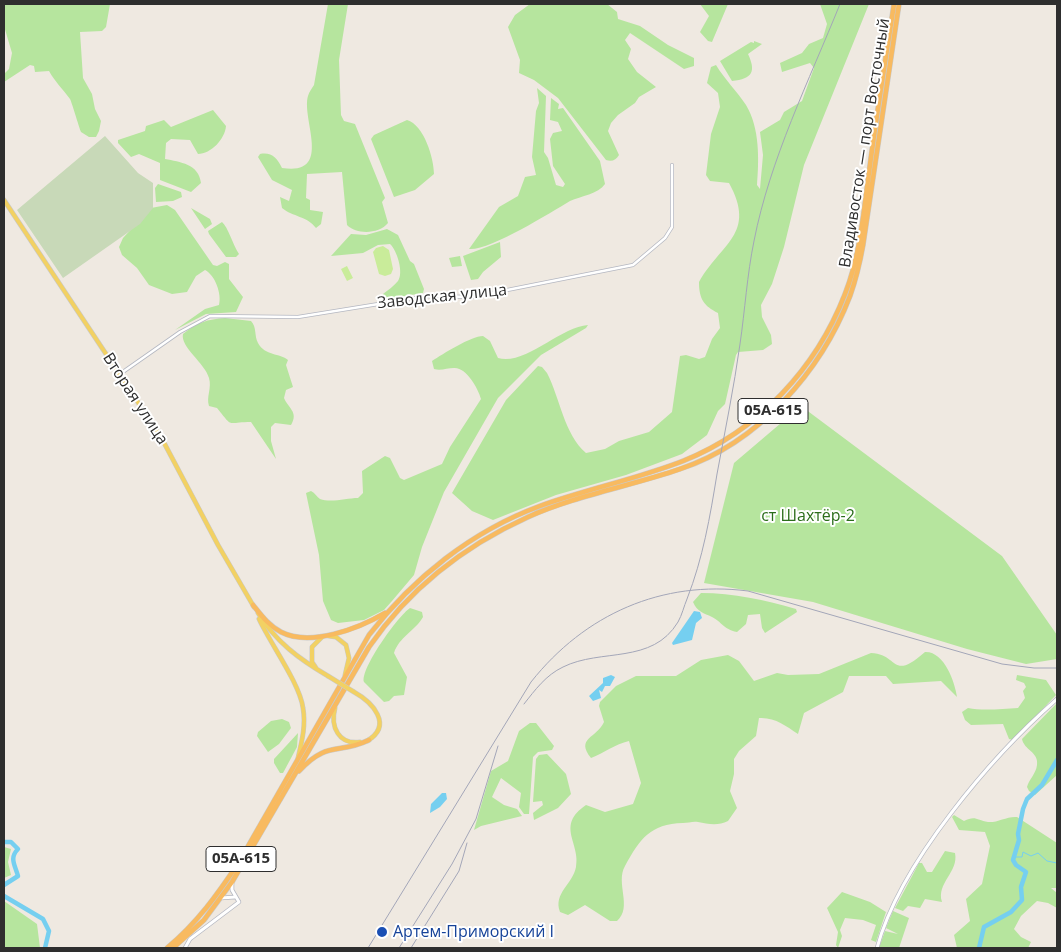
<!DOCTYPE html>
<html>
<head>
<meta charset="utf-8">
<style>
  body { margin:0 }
  #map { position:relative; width:1061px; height:952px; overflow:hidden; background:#efe9e1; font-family:"Open Sans",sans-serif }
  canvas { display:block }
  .frame { position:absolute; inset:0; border:5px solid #2e2e2e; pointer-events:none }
</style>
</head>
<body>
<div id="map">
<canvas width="1061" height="952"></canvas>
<div class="frame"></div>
</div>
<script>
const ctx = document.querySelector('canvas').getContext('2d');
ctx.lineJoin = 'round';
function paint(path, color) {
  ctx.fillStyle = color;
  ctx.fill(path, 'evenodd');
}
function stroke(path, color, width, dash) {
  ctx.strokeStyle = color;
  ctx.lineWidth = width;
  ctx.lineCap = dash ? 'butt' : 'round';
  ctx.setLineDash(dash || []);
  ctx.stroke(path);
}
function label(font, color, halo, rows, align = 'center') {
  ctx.font = font + ' "Open Sans",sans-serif';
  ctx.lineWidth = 4;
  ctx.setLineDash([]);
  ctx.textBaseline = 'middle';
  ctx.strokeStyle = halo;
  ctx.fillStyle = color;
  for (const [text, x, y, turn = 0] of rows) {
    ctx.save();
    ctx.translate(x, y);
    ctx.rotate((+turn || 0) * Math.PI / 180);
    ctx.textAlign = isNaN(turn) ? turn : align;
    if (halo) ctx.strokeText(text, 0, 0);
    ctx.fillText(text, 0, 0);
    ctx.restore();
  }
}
paint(new Path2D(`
  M4,4H110L106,27L102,31L80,32L83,78L92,94L95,109L101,121L99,131L96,137H89L81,132C79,127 71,100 70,99C63,89 55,82 49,71L35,72L34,66L30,65L4,82V74L9,69L12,53L4,26Z
  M328,4H348L339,60L341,115L344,121L355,124L385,198L382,202L388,223C379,234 357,235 347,225L342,172L307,174L306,198L310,200V210L323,212L321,224L316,228C307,216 293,217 282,208L280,197L289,201L292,190L272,180L258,157L260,154C272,152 277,158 282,168C334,176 301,119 308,96C309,92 312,88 314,85Z
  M530,4H607L617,12L618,19L640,26L668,45L694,58V66L684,69L630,33L625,40L631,49L628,59L637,72L656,87L639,97L635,103L618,115L611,123L608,131L619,155C616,160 612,162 606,160L558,98L534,80L519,73L520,60L508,27L515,15Z
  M700,4H728L712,42L708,41L700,32L709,16Z
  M820,4H869L804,165L784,247L772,284L761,305L762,317L771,335L772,344L763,350L738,352L736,355L725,404L718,411L707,435L682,454L626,475L556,495L493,520L472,511L452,493L506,400L538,366L542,367L547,373C560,398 564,434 586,453L605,449L619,441L649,432L672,412L680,356L686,355L699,359L705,357L712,339L720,328L718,313C704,306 699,299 699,282C721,243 757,234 729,183L710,181L706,175L711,134L720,107L718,93L707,83L711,67L716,65C725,80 737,91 746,105C760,128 759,160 757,185L760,189L763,155L760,132L780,120L784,112L802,101L814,68L810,63L782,72L780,63L802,53L809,44L823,38L827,24Z
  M754,41L762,44L748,54C756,71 753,79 732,81L720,61L751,42L754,43Z
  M537,88L546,96L544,152L548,158L556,185L563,187L565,184L553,166L550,139L553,133L562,131L558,122L550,120L551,98L559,104L558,109L563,108L600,161L605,184C598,194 581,196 570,201C550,213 489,251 469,249L499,207L518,196L525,177L536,175L532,157L536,111L539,103Z
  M213,110L226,126C225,139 211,154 198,154L190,140L171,139L166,143L165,159C180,162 199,164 201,183L191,192L160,180V163L139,154L131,157L118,143V140L145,131L146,126L164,120L171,127Z
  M407,120C424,125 434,158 434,174L415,190L394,197L371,139L374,135Z
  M158,184L181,192L182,197L173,201L156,202L155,188Z
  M167,205L175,210L213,265L217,266L225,262L229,264V279L243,297L236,312L206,314L175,330L205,309L219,305C222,294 215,275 205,270L196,276L187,292L172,294L149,285L137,268L122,255L119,247L123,238L151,208Z
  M191,208L210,219L212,224L205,229Z
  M222,222C228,227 233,245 239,254L236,257H226L209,234L208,231Z
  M387,229L398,235L410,261L414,264L424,289L423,293L382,300L383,294C388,290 394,286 398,281C404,273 397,250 390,244L378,245L363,253L331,256L351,234L366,235Z
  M500,242L501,257L483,272L478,279L471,280L463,256Z
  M460,256L462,266L452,267L449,258Z
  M225,318L251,321C257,327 254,336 258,343C265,356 280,353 288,360L286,365L293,387L286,390L284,398C288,408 299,412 291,425L275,423L271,427V441L276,459L251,422C226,422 234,429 217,408L209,406C206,397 212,388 209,378C205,363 180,347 183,334C196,323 208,319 225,318Z
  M588,325L586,328L541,355L498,398L444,492L422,547L414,575L392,601L384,610L364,620L338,623L331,620L323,601L319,555L306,493L311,491C315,493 317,497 320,499C331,503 347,498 358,498L363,493L362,471L385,456L390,458L400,478L404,480L442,464L450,447L481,399C478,388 466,367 454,368C447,368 441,371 434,369L432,361C443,354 471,336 483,336L490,341L498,358C525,366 560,327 588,325Z
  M801,406L1002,556L1057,635V659L1026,664L967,649L813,602L704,583L734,463Z
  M701,593C733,593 766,600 796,609L797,612L765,633L762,628L760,614L748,615L746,624L737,632C723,629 722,622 712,617C704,613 697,612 693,602Z
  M410,608L422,612L423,617C415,631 399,637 394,653L407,677L404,695L394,696L389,701L384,702L364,682C360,669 398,616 410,608Z
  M925,652C944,651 955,682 957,697L941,681L893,684L886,676H849L843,692L804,713L798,734C786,726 775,717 759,718L756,736L739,751L734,759V774L730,791L737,808L728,821C718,826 708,824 698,822C693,821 688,823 683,823C650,824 640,839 625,866C615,883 633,907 617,921H610L585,905L568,915L560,912C553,893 573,884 576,867C581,843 555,826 586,805L605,812L633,804L641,783L629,741C615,744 604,753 591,758C575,738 597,738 604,722L599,706L600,702L616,686L636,676H676L701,660L728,655L739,661L754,681L777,673L788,675L819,674L871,653C899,654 891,682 925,652Z
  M1017,675L1046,680L1056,695L1013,740L1009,739L1003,724L971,725L965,720L962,712L968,708C982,711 1002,709 1018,708L1025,698L1023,691L1026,687L1024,683L1016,680Z
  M1057,703V775L1035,795L1029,791L1027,787C1029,779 1036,774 1037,765C1039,752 1024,750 1022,739Z
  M282,719L289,722L291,728L279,744L268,752L257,736L258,732L271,721Z
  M530,723H536L554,746L552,750L538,752L533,757L529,814H524L519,807L521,793L501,778L492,797L504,805L517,809L522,816L481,826L474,830L491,771L508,761L519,731Z
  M298,733L297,747L283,773H280L274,763V759Z
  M547,754L566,774L571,794L558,808L534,820L533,813L543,805L542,801L533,802L536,759L539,755Z
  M954,815L964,821C975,815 977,820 988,822C997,823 1007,816 1017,817L1057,843V888H1051L1057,893V908L1048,903L1037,901L1021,916L1014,929L1021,937L1031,942L1028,948H957L954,935L970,921L966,899L982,884L990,846L985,832L959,830L952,817Z
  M4,847L11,849L8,862L11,875L4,878Z
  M945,851L955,853C959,872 936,883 942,902L925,899L920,908L908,906L903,911L895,908L919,863H922L927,872H932Z
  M842,892L870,902L886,912L876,942L871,940L876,925L863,920L845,918L840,930L842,936L838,948L836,945L838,932L827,908Z
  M4,901L37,924L40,948H4Z
  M893,911L909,918L899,948H879L885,931L898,934L886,928Z`), '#b6e59e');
paint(new Path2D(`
  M105,136L138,173L153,183V208L140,224L63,278L17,210Z`), '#c8d9b8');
paint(new Path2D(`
  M383,246L389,250L393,269L391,274L385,276L379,274L373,252L376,248Z
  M347,266L353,278L347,281L341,269Z`), '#c9ec9a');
paint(new Path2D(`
  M694,611L700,612L702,618L696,623L692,640L673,645L672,643Z
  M611,675L615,677L610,686H605L602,692L599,690L601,698L593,701L589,696L603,683V678Z
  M442,793H446L447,799L440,807L430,813L431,804Z`), '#75cff0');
stroke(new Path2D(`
  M1013,857H1022L1023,852L1031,856L1038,853L1047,861L1057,863`), '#75cff0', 1);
stroke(new Path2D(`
  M4,842H11L18,849C9,858 15,865 18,876L4,885
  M4,896L43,919L49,931L45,948
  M979,948L984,927L1011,912L1022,900L1021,887L1026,872L1016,865L1013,860L1019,840L1018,834L1023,809L1027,799L1042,785L1057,760`), '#75cff0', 4.5);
const tertiary = new Path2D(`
  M120,374L180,332L210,316L298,317L428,296L472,297L633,265L665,238L672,227V165`);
const secondary = new Path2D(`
  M221,898L235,897
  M185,948L190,939L239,902L232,890V882
  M877,948C900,863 992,756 1057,699`);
const primary = new Path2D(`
  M4,200L161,437L218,545L254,607
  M258,613C276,642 299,659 328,676
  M259,619C270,643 300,684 303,708C306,725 302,741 298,758
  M329,636L336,637L346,645L349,658L345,675
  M316,668L312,662V647L322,637
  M354,692C372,702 394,725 367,741
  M335,708C330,727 339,745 360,742`);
const trunk = new Path2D(`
  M253,605C261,615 269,626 281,632C310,647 358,629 385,613
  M299,771C328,740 338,755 369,740
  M167,948C197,923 218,894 239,862L369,635C413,578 472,531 540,506C587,489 637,479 683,461C758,431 816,369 845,294C861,254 864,207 870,165C877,111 886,57 894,4
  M173,948L204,920L232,882L369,647C409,589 464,546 528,517C574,496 631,486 680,469C758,443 821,372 850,296C856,279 860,262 863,245L899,4`);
stroke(tertiary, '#b4b7c1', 4);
stroke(secondary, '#b4b7c1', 4.5);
stroke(primary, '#c9c9c9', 5);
stroke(trunk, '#c9c9c9', 5.5);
stroke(tertiary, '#fff', 2.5);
stroke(secondary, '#fff', 3);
stroke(primary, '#f2d163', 4);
stroke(trunk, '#f8ba60', 4.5);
stroke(new Path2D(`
  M524,704C535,690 546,675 563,667C601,648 652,665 678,622C682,615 684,606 687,599C703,558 710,517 717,474C725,431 734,387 740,344C745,310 747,275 754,241C770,159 809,81 840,4
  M368,948L531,682C585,614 662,580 748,591L1002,664L1034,668H1057
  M399,948L452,864L476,819L498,746
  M411,948L459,871L467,843`), '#a3a6b8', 1);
const primaryBridge = new Path2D(`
  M328,676L354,692`);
stroke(primaryBridge, '#c9c9c9', 5, []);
stroke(primaryBridge, '#f2d163', 4);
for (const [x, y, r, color] of [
  [382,932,6,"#1a4fb4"]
]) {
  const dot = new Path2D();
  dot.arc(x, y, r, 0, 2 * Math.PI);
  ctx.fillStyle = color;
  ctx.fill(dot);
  stroke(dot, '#fff', 2);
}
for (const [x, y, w] of [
  [773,411,70],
  [241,859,70]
]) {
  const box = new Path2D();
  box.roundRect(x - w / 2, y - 12.5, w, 25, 4);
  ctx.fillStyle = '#fff';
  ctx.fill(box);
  stroke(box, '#2e2e2e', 1);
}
label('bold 15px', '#2e2e2e', null, [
  ["05А-615",773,411],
  ["05А-615",241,859]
]);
label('16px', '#2e2e2e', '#fff', [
  ["Владивосток — порт Восточный",865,143,-81],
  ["Заводская улица",442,297,-6],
  ["Вторая улица",135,399,57]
]);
label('16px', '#2c6e1b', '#fff', [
  ["ст Шахтёр-2",808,516]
]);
label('16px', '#164399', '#fff', [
  ["Артем-Приморский I",393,932]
], 'left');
</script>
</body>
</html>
